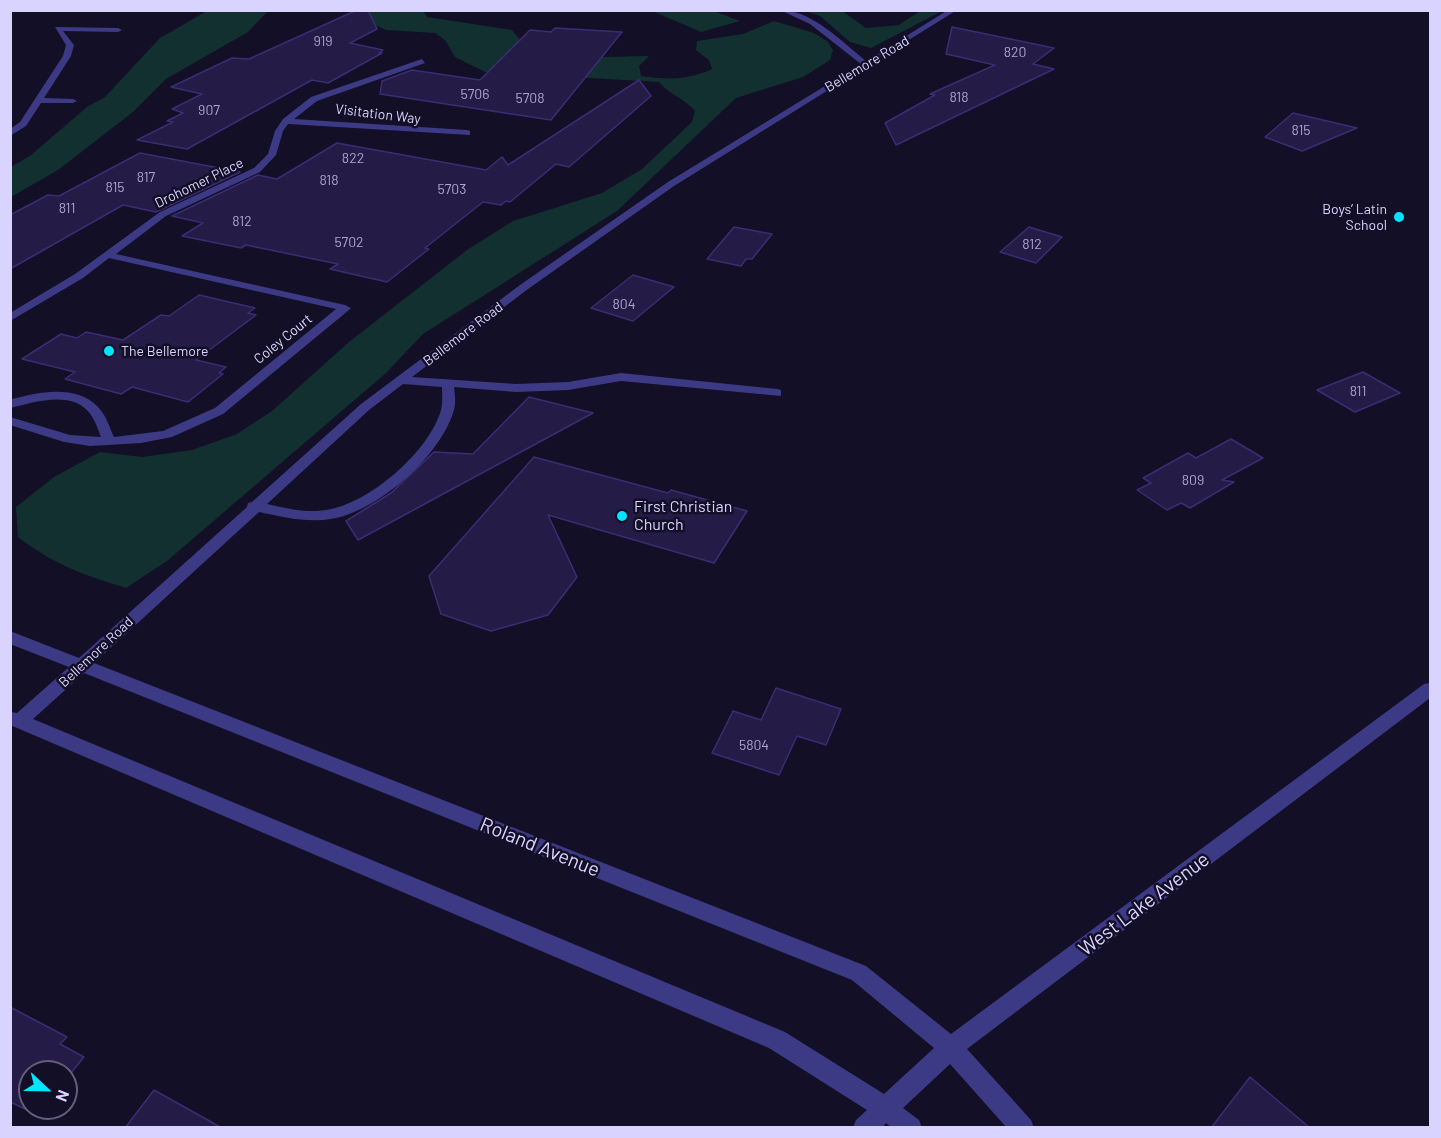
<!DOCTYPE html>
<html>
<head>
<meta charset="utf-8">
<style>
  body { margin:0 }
  #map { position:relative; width:1441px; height:1138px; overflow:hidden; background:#130f26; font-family:Barlow,sans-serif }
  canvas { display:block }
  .frame { position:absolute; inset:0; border:12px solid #d9d4ff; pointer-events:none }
  .north { position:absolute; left:18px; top:1060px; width:60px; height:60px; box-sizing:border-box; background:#130f26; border:2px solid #625e7d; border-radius:50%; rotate:112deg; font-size:16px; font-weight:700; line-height:24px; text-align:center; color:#d9d4ff }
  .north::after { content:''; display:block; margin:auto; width:21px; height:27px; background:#00e5ff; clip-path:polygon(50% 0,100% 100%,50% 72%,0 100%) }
</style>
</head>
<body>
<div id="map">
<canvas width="1441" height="1138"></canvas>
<div class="frame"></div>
<div class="north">N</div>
</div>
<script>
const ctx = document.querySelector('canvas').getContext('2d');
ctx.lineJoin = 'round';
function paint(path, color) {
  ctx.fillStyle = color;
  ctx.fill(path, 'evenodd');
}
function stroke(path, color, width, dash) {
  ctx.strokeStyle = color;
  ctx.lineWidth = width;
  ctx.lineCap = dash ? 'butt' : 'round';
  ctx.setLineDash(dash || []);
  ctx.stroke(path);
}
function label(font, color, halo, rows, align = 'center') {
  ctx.font = font + ' Barlow,sans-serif';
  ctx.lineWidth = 5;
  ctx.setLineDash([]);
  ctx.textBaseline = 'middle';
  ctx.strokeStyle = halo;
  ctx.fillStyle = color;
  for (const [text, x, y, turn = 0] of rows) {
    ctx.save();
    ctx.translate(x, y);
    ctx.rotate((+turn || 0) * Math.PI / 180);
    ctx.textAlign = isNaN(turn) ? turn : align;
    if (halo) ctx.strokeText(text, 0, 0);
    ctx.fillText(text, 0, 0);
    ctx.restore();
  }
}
paint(new Path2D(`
  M841,10L866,28L899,25L920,11H942L871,48L850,42L820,16L805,11Z
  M207,11H268L248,32L166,79L133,112L58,170L11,197V167L31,155L87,107L105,97L160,38Z
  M365,11H423L427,17L512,30C534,65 612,56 649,56L639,66L641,76C667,80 688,80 712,69L709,60L696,50L697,41L743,34L774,21L814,33L827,41L833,50L830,60L803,77L736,98L617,211L423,334L386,373L167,561L126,588C83,575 53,564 18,537L16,507L54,477L100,452L142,457L192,450L237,434L272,411L349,342L467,250L513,221L602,193L642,169L692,122L695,111C684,98 670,95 659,82L485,72L455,57L445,40L435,33L386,30L373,24Z
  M652,11H714L740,21L701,32Z`), '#12302f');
const building = new Path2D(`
  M357,10H368L377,29L350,43L383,50L379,53H382L328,83L312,80L187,149L137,140L173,122L167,121L183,113L172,109L202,94L171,87L232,58L249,59Z
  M952,27L1054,48L1033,64L1054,69L896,145L885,123L935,95L930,94L995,65L946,54Z
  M555,28L622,32L551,120L380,94L382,81L412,70L480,80L530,30L551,32Z
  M639,80L651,96L569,167L556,164L510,202L506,201L501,205L483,202L425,248L429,249L387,282L330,269L338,264L246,245L241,248L182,236L203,223L172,216L258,175L277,179L337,143L486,170L502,157L508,165Z
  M1293,113L1357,128L1302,151L1265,137Z
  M140,153L240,172L156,212L123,205L10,269V215L48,195L59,196Z
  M734,227L772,234L752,259H746L741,266L707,259Z
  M1029,227L1062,237L1036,263L1000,252Z
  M633,275L674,287L633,321L591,308Z
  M199,295L255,308L248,313L256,315L196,360L226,367L219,373L223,374L188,402L132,387L121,394L65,379L75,372L22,359L61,334L77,338L86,332L123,340L161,315L169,316Z
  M1363,372L1400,393L1355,412L1317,390Z
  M529,397L593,413L358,540L346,521L391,493L434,452L473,454Z
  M1231,439L1263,458L1222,480L1234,482L1190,508L1181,503L1167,510L1137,490L1151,483L1143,478L1188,453L1196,458Z
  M534,457L668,493L671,490L747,511L714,563L548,515L577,577L548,615L491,631L441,614L429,576Z
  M776,688L841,709L826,745L797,736L779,775L712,753L733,711L761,720Z
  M10,1007L67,1037L60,1044L84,1057L66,1079V1072H30V1108H44L38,1115L10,1102Z
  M1250,1077L1310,1128H1211Z
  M154,1090L222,1128H125Z`);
paint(building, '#241b47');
stroke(building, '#3b2d73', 1.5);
paint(new Path2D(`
  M780,10C812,10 842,42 866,61L948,10H957L674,186L528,289L412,377L516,384L568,382L621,373L777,389L781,390V396L621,381L568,390L516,392L454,387C455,395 456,403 454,410C441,455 381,508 336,518C309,524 284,517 259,512L94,663L866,966L951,1034L1424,684L1430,683V698L967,1049L1031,1120L1034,1128H1007L950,1064L903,1108L919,1120L922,1128H892L886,1123L882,1128H853L856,1120L867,1110L769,1048L10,725V712L17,713L69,667L10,644V631L79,658L247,507L248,503L252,502L361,404L520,285L668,182L861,64L810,24ZM403,384L442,387C442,394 443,402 441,410C430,450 372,501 331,509C310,514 288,509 267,504L369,410ZM84,673L852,980L934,1048L884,1094L785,1032L33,719Z
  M55,27L118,28L122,30L118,32L63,31L74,45L71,56L44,98L73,99L77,101L73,103H41L26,126L10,136V129L20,122L63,56L66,45Z
  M422,59L425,63L317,101L294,119L467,130L470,131V135L288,124L283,131L276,155L260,172L166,216L116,254L345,305L351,308L349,310L223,414L172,437L141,443L90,446L64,442L10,425V417L70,435L101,437C98,430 96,422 91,415C74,389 34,402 10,408V400C37,392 76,384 98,407C106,415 109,426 114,437L163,431L215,408L336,309L109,258L83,278L10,321V313L75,274L160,212L254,168L268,154L275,131L283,119L311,97Z`), '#3d3a85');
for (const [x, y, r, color] of [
  [1399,217,6,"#00e5ff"],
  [109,351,6,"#00e5ff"],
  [622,516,6,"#00e5ff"]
]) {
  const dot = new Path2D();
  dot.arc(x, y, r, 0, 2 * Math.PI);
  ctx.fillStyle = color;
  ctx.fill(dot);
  stroke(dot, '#130f26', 2);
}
label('14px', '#aca6d1', null, [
  ["919",323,41],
  ["820",1015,52],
  ["5706",475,94],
  ["818",959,97],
  ["5708",530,98],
  ["907",209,110],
  ["815",1301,130],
  ["822",353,158],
  ["817",146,177],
  ["818",329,180],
  ["815",115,187],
  ["5703",452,189],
  ["811",67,208],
  ["812",242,221],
  ["5702",349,242],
  ["812",1032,244],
  ["804",624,304],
  ["811",1358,391],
  ["809",1193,480],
  ["5804",754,745]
]);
label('14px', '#d9d4ff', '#130f26', [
  ["Bellemore Road",867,64,-31],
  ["Visitation Way",378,114,7],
  ["Drohomer Place",199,183,-26],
  ["Bellemore Road",463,334,-37],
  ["Coley Court",283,339,-39],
  ["Bellemore Road",96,652,-43]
]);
label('14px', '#d9d4ff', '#130f26', [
  ["Boys’ Latin",1387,209],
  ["School",1387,225],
  ["The Bellemore",121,351,"left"]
], 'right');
label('16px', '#d9d4ff', '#130f26', [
  ["First Christian",634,507],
  ["Church",634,525]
], 'left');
label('20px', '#d9d4ff', '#130f26', [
  ["Roland Avenue",540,847,22],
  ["West Lake Avenue",1144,904,-37]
]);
</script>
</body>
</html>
